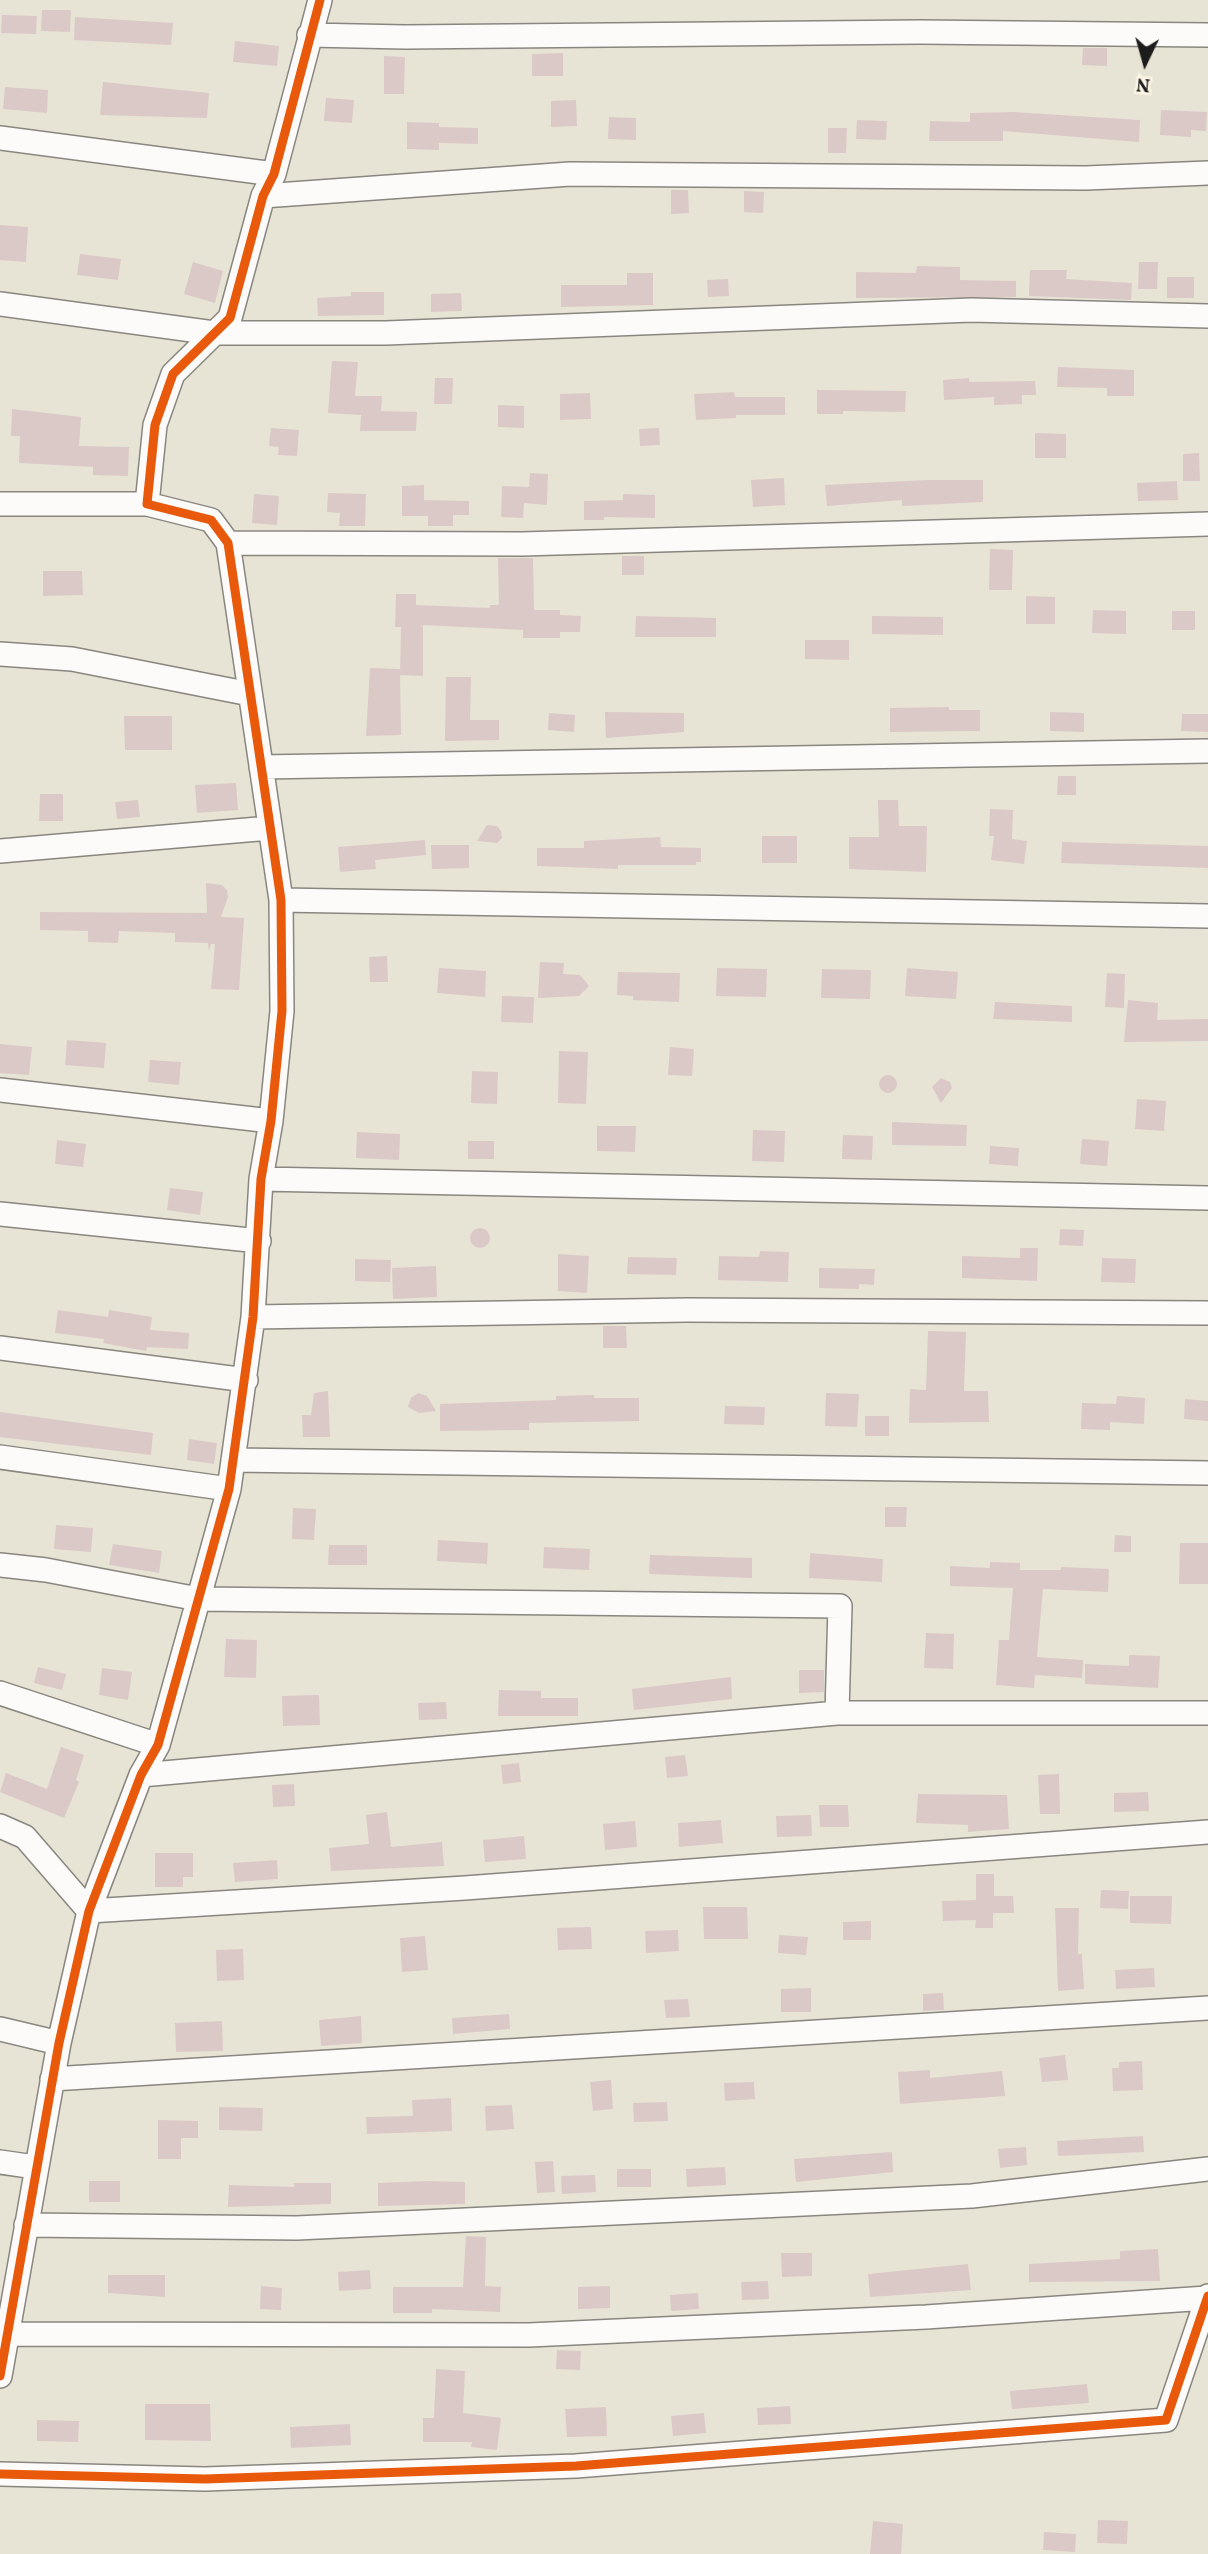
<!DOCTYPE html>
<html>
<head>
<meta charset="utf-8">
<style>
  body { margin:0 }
  #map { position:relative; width:1208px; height:2554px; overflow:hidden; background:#e8e4d5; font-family:Vollkorn,serif }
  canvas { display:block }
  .north { position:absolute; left:1110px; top:28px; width:70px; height:70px; -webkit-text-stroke:5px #fcf5e5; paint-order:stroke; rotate:185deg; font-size:19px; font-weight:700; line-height:28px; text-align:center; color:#1c1c1c }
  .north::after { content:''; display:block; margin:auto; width:24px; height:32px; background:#1c1c1c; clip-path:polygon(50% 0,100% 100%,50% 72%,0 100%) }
</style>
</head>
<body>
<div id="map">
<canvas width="1208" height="2554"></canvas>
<div class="north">N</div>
</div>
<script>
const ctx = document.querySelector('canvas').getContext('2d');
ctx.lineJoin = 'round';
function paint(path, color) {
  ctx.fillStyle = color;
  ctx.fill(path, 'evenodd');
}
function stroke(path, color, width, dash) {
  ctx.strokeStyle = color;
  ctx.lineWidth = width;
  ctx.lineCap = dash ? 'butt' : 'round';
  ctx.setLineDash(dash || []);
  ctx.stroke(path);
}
paint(new Path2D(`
  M42,10H71L70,32L41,31Z
  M2,15L37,16L36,34L1,33Z
  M75,17L173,23L171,45L74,40Z
  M235,41L279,46L277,66L233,62Z
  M1083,48H1107V66L1082,65Z
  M563,53V76H532V54Z
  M384,56L405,57L404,94H384Z
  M103,82L209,93L207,118L100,115Z
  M5,87L48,90L47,113L3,109Z
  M326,98L354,100L352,123L324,121Z
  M576,100L577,126L551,127V101Z
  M1161,110L1207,112L1206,131L1191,130V137L1160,135Z
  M1013,112L1140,120L1139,142L1003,131V141H929L930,121L970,122V113Z
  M609,117L636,118V140L608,139Z
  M857,120L887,121L886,140L856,139Z
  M407,122L439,123V127L478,128V144L439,143V150L407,149Z
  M828,128H847L846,153H828Z
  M671,190H688L689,213L671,214Z
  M744,191L764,192L763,213L744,212Z
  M0,225L28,227L26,262L0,260Z
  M80,254L121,259L118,280L77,275Z
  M193,262L223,271L215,303L184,294Z
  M1139,262H1158L1157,289H1138Z
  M917,266L960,267V280L1016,281V297L856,298V272L916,273Z
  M1030,270H1067L1066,279L1132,283L1131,300L1029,296Z
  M627,273H653V305L561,307V285H627Z
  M1167,277H1194V298H1167Z
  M728,279L729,296L708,297L707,280Z
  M351,292H384V315L318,316L317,298L351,296Z
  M461,293L462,311L431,312V294Z
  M332,361L358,362L355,396H382L381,411L417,412L416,431H360L361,415L328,413Z
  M1058,367L1134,370V396H1107V388L1057,387Z
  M435,378H453L452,404H434Z
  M969,378V382L1035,381L1036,395H1022V404L994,405V397L944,400L943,380Z
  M817,390L906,391L905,412L843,411V414H817Z
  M734,392L735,397H785V415H736V418L696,420L694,394Z
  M590,393L591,419L560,420V394Z
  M498,405L524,406V428L498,427Z
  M12,409L81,417L79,446L129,447L128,476L93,475V467L19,463L20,436H11Z
  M271,428L299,430L297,456L278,455L279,447L269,446Z
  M659,428L660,445L640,446L639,429Z
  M1035,433L1066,434V458H1035Z
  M1199,453L1200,481H1183V454Z
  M530,473L548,474L547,505L524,503L523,518L501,517L502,486L529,487Z
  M784,478L785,505L753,507L751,480Z
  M927,480H983V502L902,506V500L827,506L825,485Z
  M1177,481L1178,500L1138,501L1137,483Z
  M424,485V500L469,501V515H453V526H428V516H402V486Z
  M328,493L366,494L365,526H339L340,513L327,512Z
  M254,494L279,496L277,525L252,523Z
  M623,494L655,495V518L604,517V520H584V501L623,500Z
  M990,549L1013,550L1012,590H989Z
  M622,556H644V575H622Z
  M498,558H533L534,610H560V615L581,616L580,632H560V638H523V630L423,625V676L400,675L401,627H395L396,594H416V605L490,608V605H499Z
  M43,571H82L83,595L43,596Z
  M1026,596L1055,597V624H1026Z
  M1093,610L1126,611V634L1092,633Z
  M1172,611H1195V630H1172Z
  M636,616L716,618V637H635Z
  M872,616L943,617V635L872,634Z
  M805,640H849V660L805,659Z
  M370,668L400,669L401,735L366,736Z
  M446,677H471L470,720H499V740L445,741Z
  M949,707V710H980V731L890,732V708Z
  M605,712L684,713V732L606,738Z
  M1050,712L1084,713V732L1050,731Z
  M549,713L575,715L574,732L548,730Z
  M1182,714H1208V732L1181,731Z
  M124,716H172V750H125Z
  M1058,776H1076V795H1057Z
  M236,783L238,810L197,813L195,785Z
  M40,794H63V821H39Z
  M138,800L140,817L117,819L115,802Z
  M878,800H898L899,826H927L926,872L849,869V837H879Z
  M990,809L1013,810L1012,839L1027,841L1024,864L991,860L994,836H989Z
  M487,825L497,826L501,831L502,838L497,843L477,841Z
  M762,836H797V863H762Z
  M660,837L661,847L701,848V862H696V865H618V869L537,866V848H584V841Z
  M425,840L426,855L375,860L376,869L340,872L338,847Z
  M1062,842L1208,846V868L1061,863Z
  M431,845H469V868L432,869Z
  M206,883L222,885L227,890L228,897L221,917L244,918L239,990L211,989L215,944H211L209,951L208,943L175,942V933L119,931L118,943L88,942V931L40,930V912L207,913Z
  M387,956L388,982H370L369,957Z
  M540,962L564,963L563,974L580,975L589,986L579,996L538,998Z
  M439,968L486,971L485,997L437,993Z
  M717,968L767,969L766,997L716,996Z
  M907,968L958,972L956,999L905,996Z
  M822,969L871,970L870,999L821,998Z
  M618,972L680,973L679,1002L633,1000V996L617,995Z
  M1107,973L1125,974L1124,1008L1105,1007Z
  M502,996L534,997L533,1023L501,1022Z
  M1128,1000L1158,1003L1157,1020L1208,1019V1041L1124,1042Z
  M995,1002L1072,1006V1022L993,1019Z
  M67,1040L106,1043L104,1068L65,1065Z
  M0,1044L32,1047L29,1075L0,1073Z
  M670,1047L694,1049L692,1076L668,1075Z
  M559,1051L588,1052L586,1104L558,1103Z
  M150,1060L181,1062L179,1085L148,1082Z
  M472,1071L498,1072L497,1104L471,1103Z
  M879 1084a9 9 0 1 1 18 0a9 9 0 1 1-18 0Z
  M941,1078L950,1082L952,1088L941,1103L932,1087Z
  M1137,1099L1166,1101L1164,1131L1135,1129Z
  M892,1122L967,1125L966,1146L892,1145Z
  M597,1126H636L635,1152L597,1151Z
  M753,1130L785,1131L784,1162L752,1161Z
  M357,1132L400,1134L399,1160L356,1158Z
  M843,1135L873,1136L872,1160L842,1159Z
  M1082,1139L1109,1141L1107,1166L1080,1164Z
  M57,1140L86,1144L83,1167L55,1164Z
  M468,1141H494V1159H468Z
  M990,1146L1019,1148L1018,1166L989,1164Z
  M170,1188L203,1192L200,1215L167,1210Z
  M470 1238a10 10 0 1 1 20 0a10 10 0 1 1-20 0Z
  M1060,1229L1084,1230L1083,1246L1059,1245Z
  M1020,1248H1038L1037,1281L962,1278V1256L1020,1258Z
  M760,1251L789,1252L788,1282L718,1280L719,1256L759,1257Z
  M558,1254L589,1256L587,1293L558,1291Z
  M628,1257L677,1258L676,1275L627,1274Z
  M1102,1258L1136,1259L1135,1283L1101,1282Z
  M355,1259L391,1260L390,1282L355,1281Z
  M436,1266L437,1297L393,1299L392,1268Z
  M819,1268L875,1269L874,1285L859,1284V1289L819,1288Z
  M58,1310L108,1317L109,1310L152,1317L150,1330L189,1333L188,1349L147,1347L146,1351L103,1343L104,1339L55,1333Z
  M603,1326H626L627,1348H603Z
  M928,1331L966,1332L964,1391H988L989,1422L909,1423L910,1389L926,1390Z
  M328,1391L330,1437H303L302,1415H311L314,1393Z
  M418,1393L427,1396L436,1411L419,1413L408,1407L411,1398Z
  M826,1393L859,1394L857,1427L825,1426Z
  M594,1395V1398H639V1421L529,1423V1430L440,1431V1404L556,1400V1396Z
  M1117,1396L1145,1398L1144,1424L1110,1422V1430L1081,1429L1082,1403L1116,1404Z
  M1185,1399L1208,1401V1421L1184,1419Z
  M725,1406L765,1407L764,1425L724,1424Z
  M0,1412L153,1433L151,1455L0,1437Z
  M865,1416H889V1436H865Z
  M189,1439L217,1443L214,1464L187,1460Z
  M885,1507H907L906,1527H885Z
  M293,1508L316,1509L314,1540L292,1539Z
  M56,1525L93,1528L91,1552L54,1549Z
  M1115,1535L1131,1536V1552H1114Z
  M438,1540L488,1543L487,1564L437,1561Z
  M1180,1543H1208V1584H1179Z
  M113,1544L162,1551L159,1573L109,1565Z
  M329,1545H367V1565H328Z
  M544,1547L590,1549L589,1570L543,1568Z
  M810,1553L883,1559L882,1582L809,1578Z
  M650,1555L752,1558V1578L649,1574Z
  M990,1562L1020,1563V1570H1061V1567L1109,1569L1108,1592L1043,1589L1037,1657L1083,1660L1082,1678L1035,1675L1034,1688L996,1685L999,1640H1009L1013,1588L950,1586V1566L990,1568Z
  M926,1633L954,1634L953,1669L924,1668Z
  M226,1639L257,1640L256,1678L224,1677Z
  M1129,1655L1160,1656L1158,1688L1085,1684V1664L1129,1666Z
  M38,1667L66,1674L62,1690L34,1683Z
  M102,1668L132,1672L128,1700L99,1695Z
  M799,1670H824V1692L799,1693Z
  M731,1677L732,1699L634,1710L632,1689Z
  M499,1690L541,1691V1698H578V1716H498Z
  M319,1695L320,1725L283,1726L282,1696Z
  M446,1702L447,1719L419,1720L418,1703Z
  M61,1747L84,1755L76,1780L79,1782L64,1818L0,1792L6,1773L47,1789Z
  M685,1755L688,1776L667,1778L665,1757Z
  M519,1763L521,1782L503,1784L501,1765Z
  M1059,1774L1060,1814H1040L1038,1775Z
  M294,1784L295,1806L273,1807L272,1785Z
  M1148,1792L1149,1811L1114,1812V1793Z
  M918,1794L1007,1795L1009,1829L968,1832V1825L916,1823Z
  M819,1805H848L849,1827H820Z
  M387,1812L391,1847L442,1842L444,1866L331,1871L329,1848L369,1844L366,1815Z
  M811,1815L812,1836L777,1837L776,1816Z
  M721,1820L723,1843L679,1847L678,1823Z
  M635,1821L637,1847L605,1850L603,1824Z
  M524,1836L526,1859L485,1862L483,1840Z
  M155,1853H193V1877H183V1887H155Z
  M277,1860L278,1879L235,1882L233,1863Z
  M976,1874H994V1896H1013L1014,1913H993V1928H975L976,1920L943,1921L942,1901L976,1900Z
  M1101,1890L1129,1891L1128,1909L1100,1908Z
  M1130,1896H1172L1171,1924L1130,1923Z
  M703,1907H747L748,1939H704Z
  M1055,1908H1079L1078,1954H1082L1084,1989L1058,1991Z
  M871,1921V1940H843V1922Z
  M591,1927L592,1949L558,1950L557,1928Z
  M678,1930L679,1951L646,1953L645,1931Z
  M779,1935L808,1937L806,1955L778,1953Z
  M425,1936L428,1970L402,1972L400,1938Z
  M243,1949L244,1980L217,1981L216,1950Z
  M1154,1968L1155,1987L1116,1989L1115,1970Z
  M811,1988V2012H781V1989Z
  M943,1993L944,2010L923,2011V1994Z
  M688,1999L690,2017L666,2018L664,2000Z
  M509,2014L510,2029L453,2034L452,2018Z
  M361,2016L362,2043L321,2046L319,2020Z
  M222,2021L223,2051L176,2052L175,2023Z
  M1065,2055L1068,2080L1042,2082L1039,2058Z
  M1142,2061L1143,2090L1113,2091L1112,2068H1119V2062Z
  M930,2070V2078L1002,2071L1005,2096L900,2104L898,2072Z
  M611,2080L613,2109L593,2111L590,2082Z
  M754,2082L755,2099L725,2101L724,2083Z
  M451,2098L452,2131L367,2134L366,2117L413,2116L412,2100Z
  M667,2102L668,2121L634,2122L633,2103Z
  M512,2105L514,2129L486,2131L485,2106Z
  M219,2107L263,2108L262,2131L219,2130Z
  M158,2120L198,2121V2138H181V2159H158Z
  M1143,2136L1144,2152L1058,2156L1057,2141Z
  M1026,2147L1027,2165L1000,2168L998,2149Z
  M892,2152L893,2172L796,2182L794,2159Z
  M553,2161L555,2192L537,2193L535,2162Z
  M725,2167L726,2185L687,2187L686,2169Z
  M617,2169H651V2187H617Z
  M595,2175L596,2192L562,2194L561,2176Z
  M89,2181H120V2202H89Z
  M427,2181L465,2182V2204L378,2206V2183Z
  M294,2183H331V2204L228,2207L229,2185L294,2187Z
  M466,2236L486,2237L485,2286L501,2287L500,2312L432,2309V2313H393V2287H463Z
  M1158,2249L1160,2281L1029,2282V2264L1120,2259V2251Z
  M781,2253H812V2276L782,2277Z
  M968,2264L971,2290L870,2297L868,2274Z
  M370,2270L371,2289L339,2291L338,2272Z
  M108,2275H165V2297L108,2293Z
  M768,2281L769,2299L742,2300L741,2282Z
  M261,2286L282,2288L281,2310L260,2309Z
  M610,2286V2308L578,2309V2287Z
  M698,2293L699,2309L671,2311L670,2295Z
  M557,2350L581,2351L580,2370L556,2369Z
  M436,2369L465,2371L463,2413L501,2418L497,2450L471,2447L472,2442H423V2418H434Z
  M1087,2384L1089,2403L1012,2409L1010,2391Z
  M145,2404H210L211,2441L145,2440Z
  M790,2406L791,2424L758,2425L757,2408Z
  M606,2407L607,2436L567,2437L565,2409Z
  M704,2413L706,2433L673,2436L671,2416Z
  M37,2420L79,2421L78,2442L37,2441Z
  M350,2424L351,2445L291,2448L290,2427Z
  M1098,2520L1128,2521L1127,2544L1097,2543Z
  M873,2521L903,2524L901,2554H870Z
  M1044,2532L1076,2534L1075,2552L1043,2550Z`), '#dbc9c8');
const minor = new Path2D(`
  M309,35L405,37L920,32L1208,35
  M0,138L274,174
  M263,196L570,174L1086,178L1208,173
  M0,304L214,333H386L971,310L1208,316
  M0,504H147
  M228,543L522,544L1208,524
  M0,654L72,659L250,694
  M261,767L1208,751
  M0,851L270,828
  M281,900L1208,916
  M0,1090L271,1121
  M261,1179L1208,1198
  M0,1214L259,1241
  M253,1317L687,1310L1208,1313
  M0,1348L246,1380
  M0,1457L229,1489
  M233,1460L1208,1473
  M0,1565L46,1570L198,1599L840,1606L837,1713
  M0,1693L158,1745
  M141,1775L837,1713H1208
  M0,1826L25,1837L89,1911L465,1888L1208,1832
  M0,2029L59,2043
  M52,2079L1208,2008
  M0,2162L35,2167
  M26,2225L297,2228L972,2196L1208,2169
  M9,2334L529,2335L926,2317L1207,2298
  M0,2376L59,2043L89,1911L141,1775L158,1745L229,1489L253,1317L261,1179L271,1121L282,1011L281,900L228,543L211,520L147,504L155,425L173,374L230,318L263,196L274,174L320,0
  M0,2474L205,2479L576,2466L1166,2420L1208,2296`);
stroke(minor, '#88867f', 26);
stroke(minor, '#fcfbf9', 23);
stroke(new Path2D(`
  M0,2376L59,2043L89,1911L141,1775L158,1745L229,1489L253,1317L261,1179L271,1121L282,1011L281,900L228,543L211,520L147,504L155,425L173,374L230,318L263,196L274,174L320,0
  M0,2474L205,2479L576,2466L1166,2420L1208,2296`), '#e8590c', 9);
</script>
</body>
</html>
